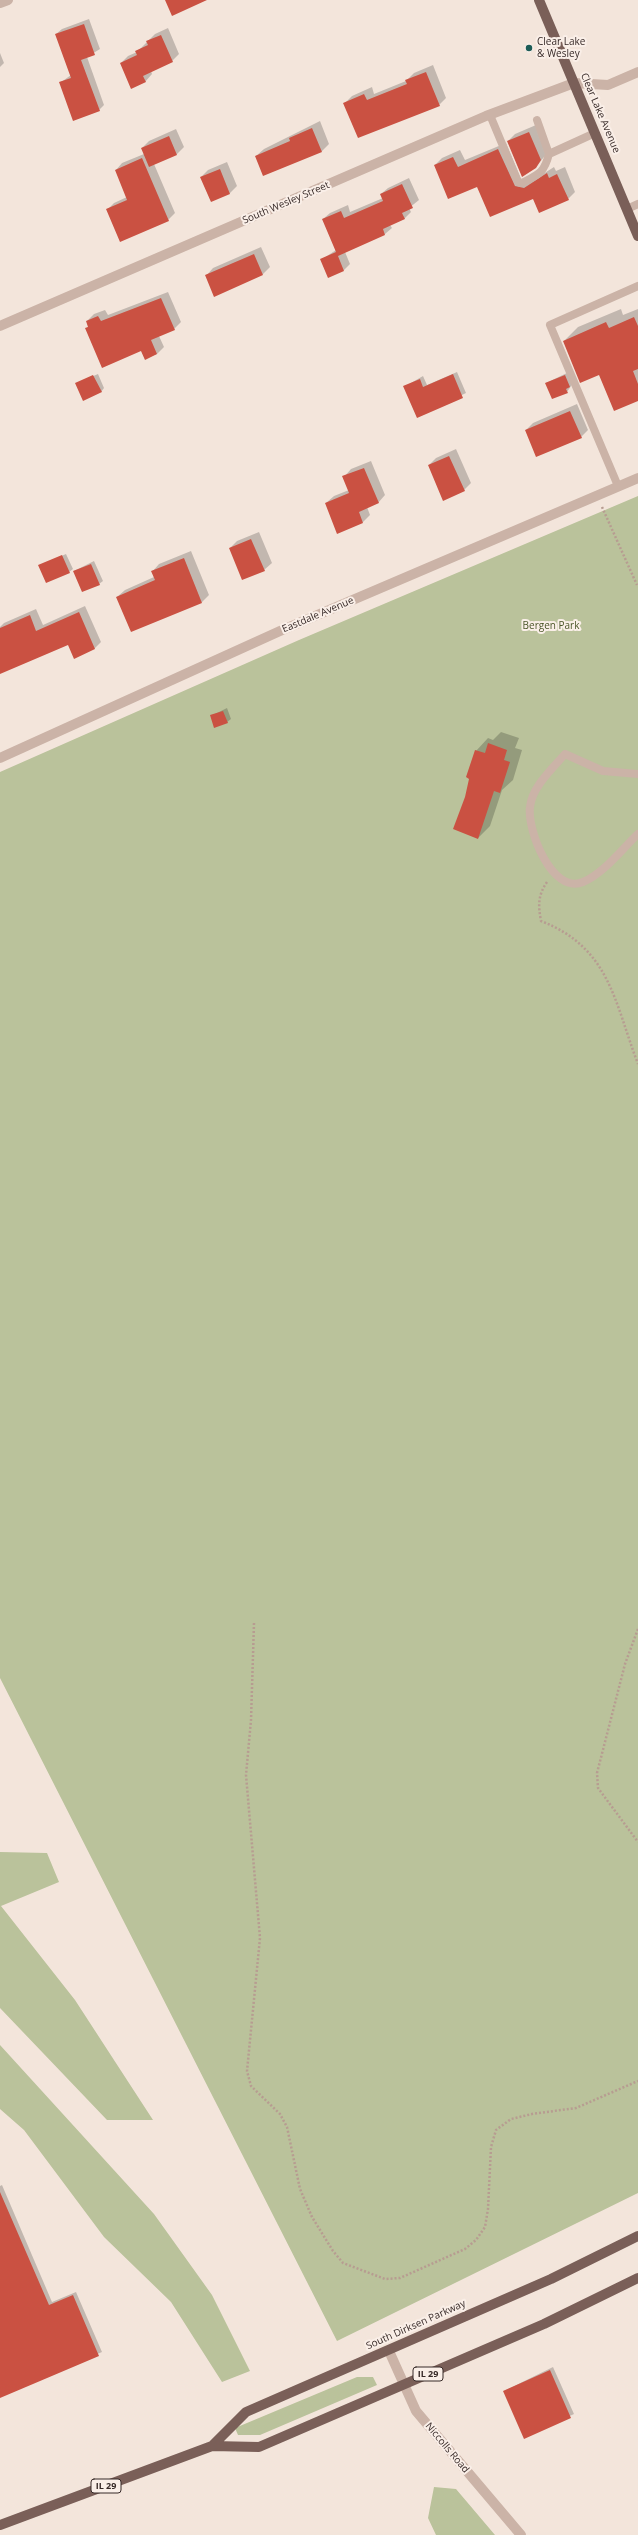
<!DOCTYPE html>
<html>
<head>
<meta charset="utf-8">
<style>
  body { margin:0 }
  canvas { display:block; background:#f3e5db }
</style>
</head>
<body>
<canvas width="638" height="2535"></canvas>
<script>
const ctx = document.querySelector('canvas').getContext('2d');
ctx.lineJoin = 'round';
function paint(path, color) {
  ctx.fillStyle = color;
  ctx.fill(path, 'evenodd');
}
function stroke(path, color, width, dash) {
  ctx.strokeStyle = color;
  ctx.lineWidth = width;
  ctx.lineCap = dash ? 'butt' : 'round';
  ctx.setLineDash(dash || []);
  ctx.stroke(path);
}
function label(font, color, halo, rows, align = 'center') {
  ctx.font = font + ' "Open Sans",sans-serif';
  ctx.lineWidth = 4;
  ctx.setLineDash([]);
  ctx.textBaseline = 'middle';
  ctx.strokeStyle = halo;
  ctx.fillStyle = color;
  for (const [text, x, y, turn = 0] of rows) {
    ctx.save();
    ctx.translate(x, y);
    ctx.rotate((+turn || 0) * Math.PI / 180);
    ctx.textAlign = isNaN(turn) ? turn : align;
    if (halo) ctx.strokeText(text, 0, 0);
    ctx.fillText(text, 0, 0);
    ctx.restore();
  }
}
paint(new Path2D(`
  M638,496V2193L337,2341L0,1678V772L299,640Z
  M0,1852L47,1853L59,1882L1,1906L75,2000L153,2120H107L0,2008Z
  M0,2045L154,2214L212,2295L250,2371L222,2382L171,2302L104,2237L24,2130L0,2109Z
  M357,2377H373L377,2385L260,2435H238L235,2428Z
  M434,2487L456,2489L495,2535H436L428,2518Z`), '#bac29b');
paint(new Path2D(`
  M89,19L100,49L87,57L104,105L99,110L60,83L71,75L56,34L62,29Z
  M168,28L179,54L172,61L151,71L152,74L145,82L121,63L128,56L137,52L155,34Z
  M0,53L4,63L0,67Z
  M433,65L446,98L439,105L345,103L352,96L372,87L374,94L406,81L414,73Z
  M320,121L329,144L322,151L264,175L256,156L264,149Z
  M536,125L548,152L536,167L508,141L515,134Z
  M176,129L184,147L177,154L154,164L175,213L168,220L107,210L114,203L127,197L116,170L122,163L144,154L142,148L149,141Z
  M506,143L522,181H532L554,167L556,171L565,167L575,192L568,199L533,198L477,185L435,165L442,158L460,150L465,160Z
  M227,162L237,186L230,193L211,201L201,177L208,170Z
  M409,178L419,200L409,208L411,212L404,219L390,225L392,228L385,234L345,252L350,264L344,270L329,277L321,260L336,250L323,219L330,213L348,205L350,212L383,198L381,194L388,188Z
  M261,247L270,267L263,274L206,276L213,268Z
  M168,292L181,322L174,329L159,336L164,347L157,354L145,359L141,350L87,328L89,326L87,321L94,314L105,310L108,315Z
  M621,309L623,315L638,309V400L599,374L564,341L578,327Z
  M457,372L466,393L417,417L404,387L423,376L427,385Z
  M569,372L573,383L567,392L546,383Z
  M98,374L104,388L101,392L77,383Z
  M577,404L588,430L581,437L526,430L533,423Z
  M456,449L471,483L464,490L429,465L436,458Z
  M371,461L385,495L378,503L367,507L370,515L363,522L338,532L326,503L334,496L349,490L344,477L351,469Z
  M259,532L272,563L264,570L230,548L237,541Z
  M191,551L209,595L202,602L117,597L125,590L154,577L152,572L159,564Z
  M66,554L73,569L69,572L40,565Z
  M94,561L103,581L99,584L74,571Z
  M85,606L101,642L94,649L68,644L0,672V627L4,623L36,609L43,625Z
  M227,708L231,719L227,722L211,716Z
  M501,732L519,738L515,748L522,750L513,780L502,790L490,826L478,838L466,797L476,751L488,738L493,740Z
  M2,2185L52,2302L76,2292L102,2352L0,2397V2186Z
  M553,2367L574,2414L525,2437L504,2391Z`), '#0003');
paint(new Path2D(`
  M165,0H207L172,16Z
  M84,24L95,55L81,60L100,111L73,121L59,82L71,78L55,34Z
  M161,35L173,62L143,76L146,82L131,89L120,63L137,55L135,51L148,45L146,41Z
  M426,72L440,106L358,138L343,103L364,94L367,100L407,84L405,80Z
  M312,128L322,152L263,176L255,156L290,141L289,138Z
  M529,132L541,160L536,168L522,177L507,141Z
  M169,136L177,155L149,167L141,148Z
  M498,149L515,186L524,188L547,173L549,178L557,174L569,200L539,213L533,199L490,217L477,187L448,199L434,165L453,157L458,167Z
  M142,158L169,221L120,242L106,209L127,200L115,170Z
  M220,169L230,194L211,202L200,177Z
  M402,184L413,208L402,213L405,219L383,229L385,235L338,256L344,271L328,278L320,259L336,252L322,219L341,211L344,218L383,201L380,194Z
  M254,254L263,275L214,297L205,275Z
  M161,298L175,330L151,340L157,354L145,360L141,351L102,368L85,328L88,327L86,321L98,316L101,321Z
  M634,317L638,326V369L633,371L638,384V401L614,411L599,375L580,383L563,341L606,322L609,328Z
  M453,374L463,398L417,418L403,386L420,379L423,387Z
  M93,375L102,392L83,401L75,383Z
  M565,375L570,387L566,389L568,393L552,399L545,383Z
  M570,411L582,438L536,457L525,430Z
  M449,456L465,491L443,501L428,465Z
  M364,468L379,503L359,512L363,523L337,534L325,503L349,493L342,476Z
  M251,539L265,571L242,580L229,548Z
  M62,555L70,573L46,583L38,565Z
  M184,558L202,603L131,632L116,597L155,580L151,571Z
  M91,564L100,585L82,592L73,571Z
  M79,612L95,649L74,659L68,645L0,674V628L30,615L36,631Z
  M223,711L228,723L214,728L210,715Z
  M488,743L507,750L504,760L510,762L500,793L494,791L478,839L453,829L465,797L469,779L466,777L475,750L485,753Z
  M0,2192L49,2305L73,2295L99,2356L0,2398Z
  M550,2370L571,2418L524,2439L503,2391Z`), '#ca5142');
stroke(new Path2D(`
  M602,507L637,585
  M547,882C538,895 538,905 541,921C610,948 614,1001 638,1064
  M254,1623L251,1720L246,1775L260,1938L247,2071L251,2086L280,2114L287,2127L300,2189L312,2217L333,2251L343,2263L385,2279L400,2278L465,2249L476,2240L485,2227L488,2209L491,2147L496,2130L511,2119L532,2114L576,2108L638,2081
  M638,1629L625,1664L597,1773L598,1788L638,1842`), '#b79c91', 2.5, [2, 2]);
stroke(new Path2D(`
  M490,115L518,182L522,183C539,174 544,173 549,154
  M537,120L549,154L595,133
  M627,209L638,204
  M618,486L550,325L638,286
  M638,774L603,771L565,754C552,769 532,787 530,807C527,830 552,895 583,882C604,873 622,849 638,834`), '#cbb3a7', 8);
stroke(new Path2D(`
  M0,3L8,0
  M0,326L486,116L574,83L608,85L638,72
  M0,758L280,631L638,478
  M389,2351L416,2411L521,2535`), '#cbb3a7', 10);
stroke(new Path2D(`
  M539,0L638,236
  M212,2446L246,2412L551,2279L638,2236
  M0,2525L212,2446L259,2447L544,2324L638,2278`), '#7a5f58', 10);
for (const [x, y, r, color] of [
  [529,48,4,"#1b5b56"]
]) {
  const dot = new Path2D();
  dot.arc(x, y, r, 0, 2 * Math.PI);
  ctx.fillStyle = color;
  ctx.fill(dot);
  stroke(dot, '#faefe8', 1.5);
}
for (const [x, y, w] of [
  [428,2374,30],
  [106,2486,30]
]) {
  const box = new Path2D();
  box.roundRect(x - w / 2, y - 7, w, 14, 3);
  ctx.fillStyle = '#faefe8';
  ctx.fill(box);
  stroke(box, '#372a28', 1);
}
label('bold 9px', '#372a28', null, [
  ["IL 29",428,2374],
  ["IL 29",106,2486]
]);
label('10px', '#372a28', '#faefe8', [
  ["Clear Lake",537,42],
  ["& Wesley",537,54]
], 'left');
label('10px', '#372a28', '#faefe8', [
  ["Clear Lake Avenue",600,113,67],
  ["South Wesley Street",286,203,-23],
  ["Eastdale Avenue",318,615,-23],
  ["South Dirksen Parkway",416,2325,-24],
  ["Niccolls Road",447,2448,50]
]);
label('10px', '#4c572a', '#faefe8', [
  ["Bergen Park",551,626]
]);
</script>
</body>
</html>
